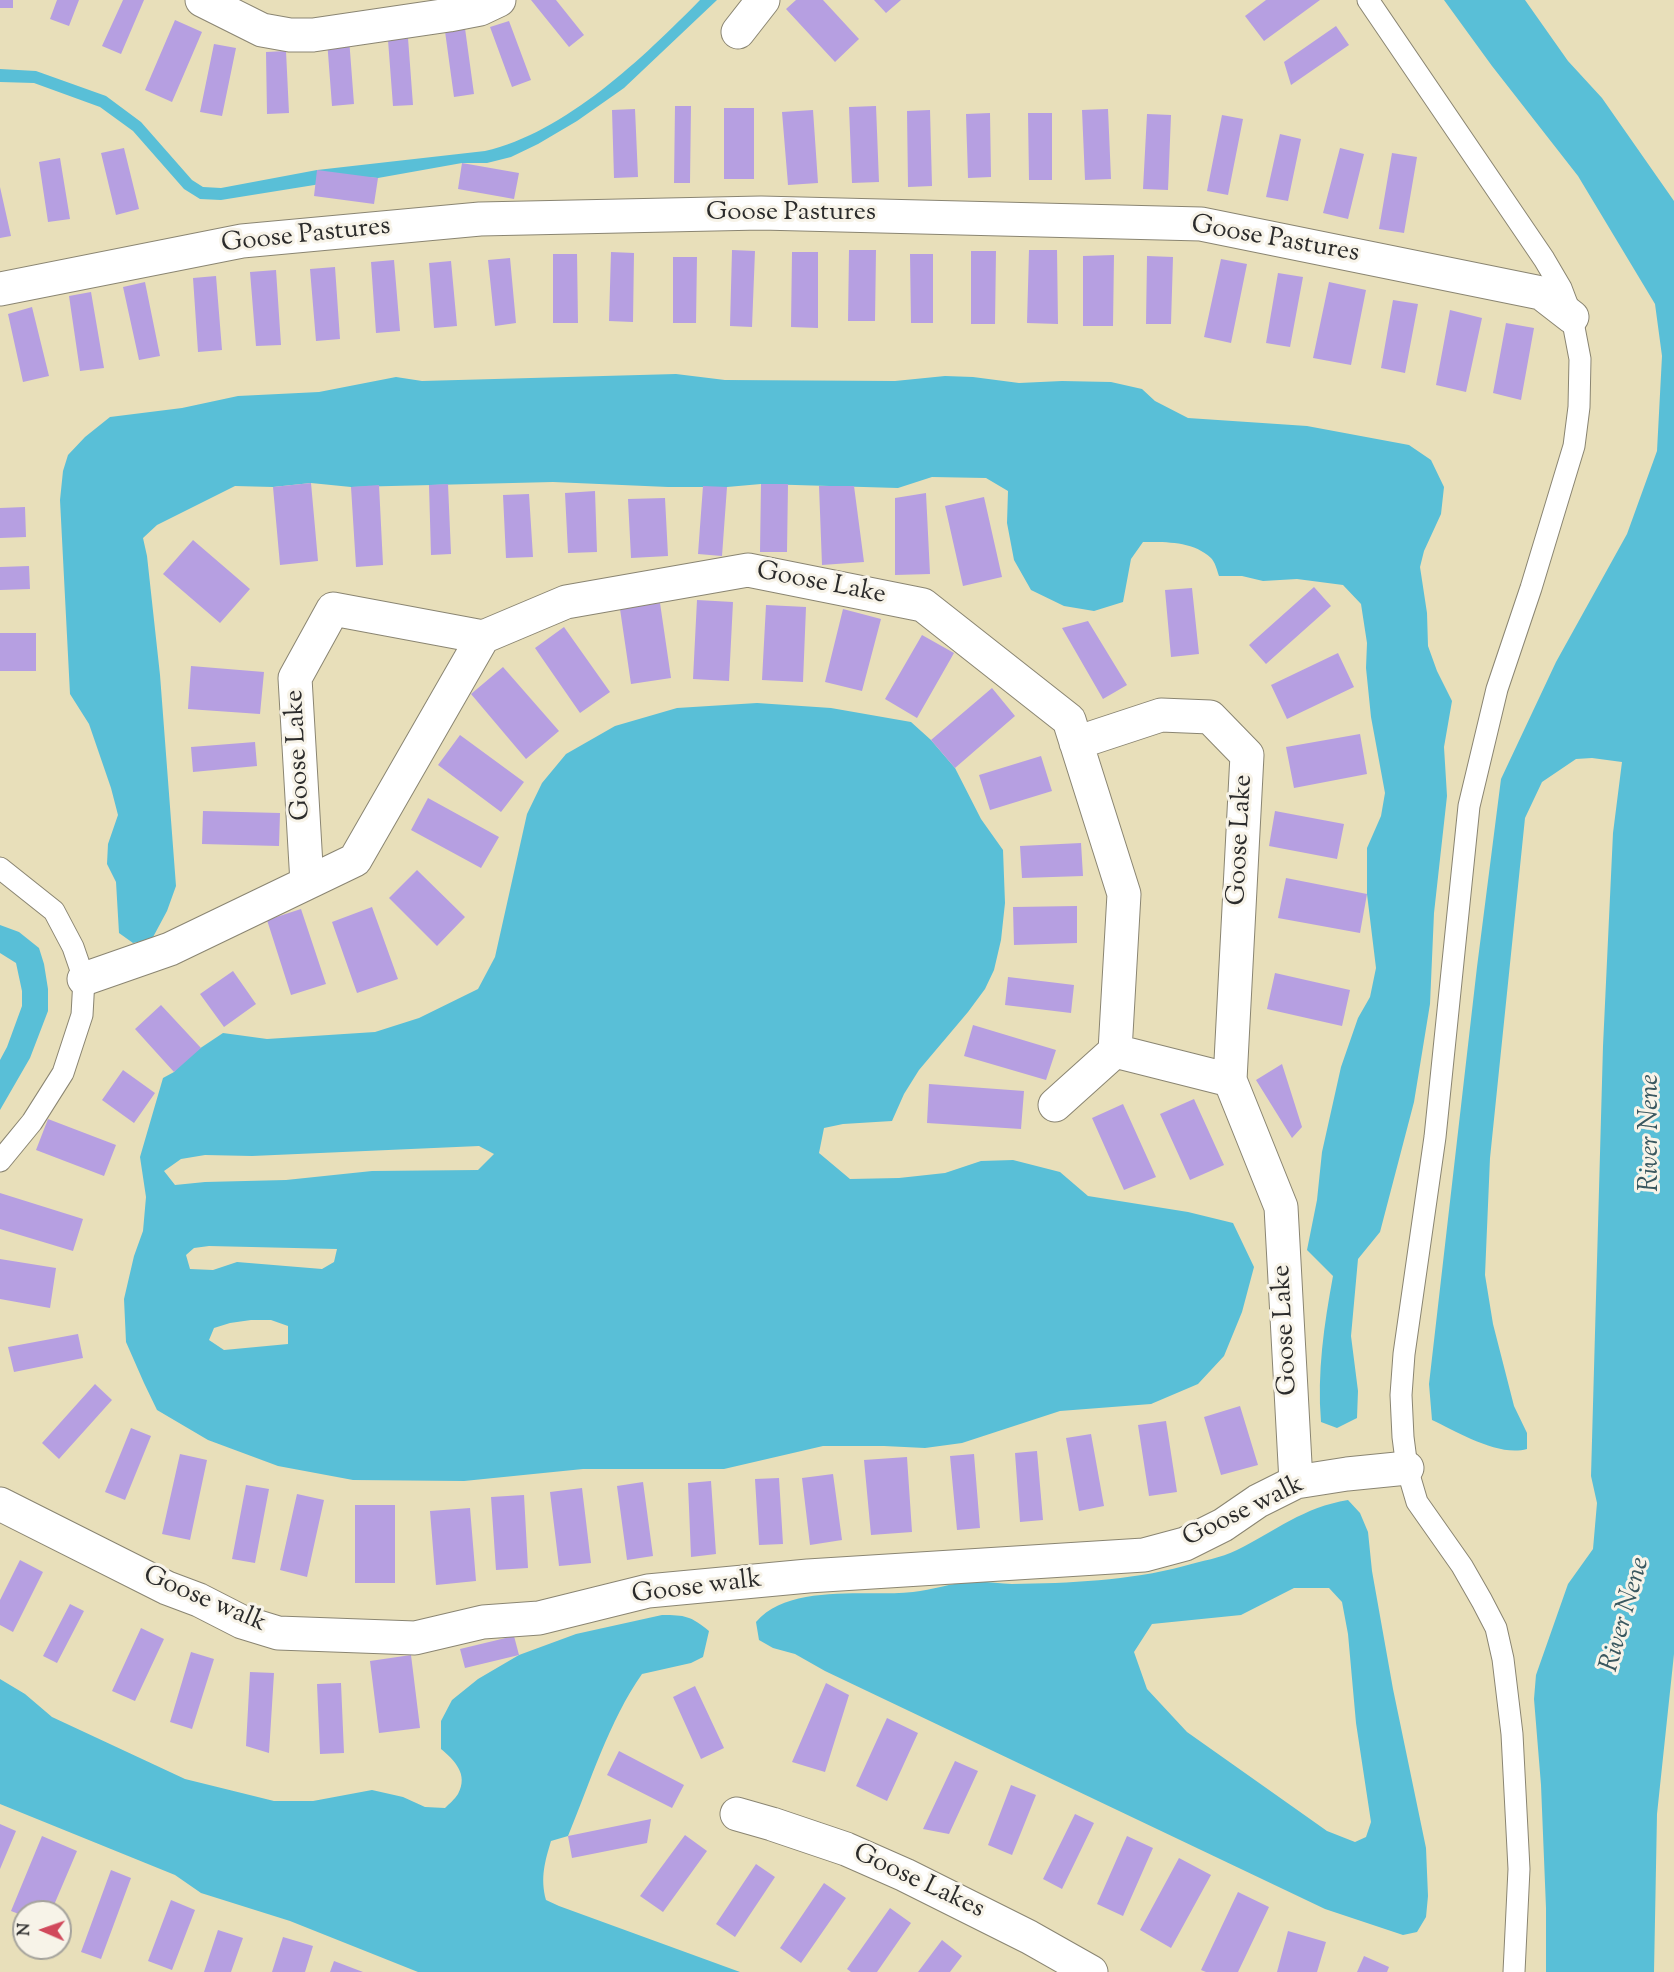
<!DOCTYPE html>
<html>
<head>
<meta charset="utf-8">
<style>
  body { margin:0 }
  #map { position:relative; width:1674px; height:1972px; overflow:hidden; background:#e8dfba; font-family:"Sorts Mill Goudy",serif }
  canvas { display:block }
  .north { position:absolute; left:12px; top:1900px; width:60px; height:60px; box-sizing:border-box; background:#f7f3e8; border:2px solid #a5a39c; border-radius:50%; rotate:272deg; font-size:16px; font-weight:700; line-height:24px; text-align:center; color:#2b2b2b }
  .north::after { content:''; display:block; margin:auto; width:21px; height:27px; background:#d1495b; clip-path:polygon(50% 0,100% 100%,50% 72%,0 100%) }
</style>
</head>
<body>
<div id="map">
<canvas width="1674" height="1972"></canvas>
<div class="north">N</div>
</div>
<script>
const ctx = document.querySelector('canvas').getContext('2d');
ctx.lineJoin = 'round';
function paint(path, color) {
  ctx.fillStyle = color;
  ctx.fill(path, 'evenodd');
}
function stroke(path, color, width, dash) {
  ctx.strokeStyle = color;
  ctx.lineWidth = width;
  ctx.lineCap = dash ? 'butt' : 'round';
  ctx.setLineDash(dash || []);
  ctx.stroke(path);
}
function label(font, color, halo, rows, align = 'center') {
  ctx.font = font + ' "Sorts Mill Goudy",serif';
  ctx.lineWidth = 6;
  ctx.setLineDash([]);
  ctx.textBaseline = 'middle';
  ctx.strokeStyle = halo;
  ctx.fillStyle = color;
  for (const [text, x, y, turn = 0] of rows) {
    ctx.save();
    ctx.translate(x, y);
    ctx.rotate((+turn || 0) * Math.PI / 180);
    ctx.textAlign = isNaN(turn) ? turn : align;
    if (halo) ctx.strokeText(text, 0, 0);
    ctx.fillText(text, 0, 0);
    ctx.restore();
  }
}
paint(new Path2D(`
  M700,0H717L624,88L577,121L538,144L511,157L487,163H462L378,178L364,177L221,200L200,199L184,189L133,131L100,107L34,83L0,82V69L36,71L106,96L141,122L192,180L203,187L221,188L317,170L485,151C565,133 644,57 700,0Z
  M1444,0H1525L1568,61L1602,98L1674,201V1654L1657,1814L1654,1972H1546V1908L1541,1785L1534,1699L1536,1675L1568,1584L1593,1549L1597,1503L1591,1476L1603,1046L1613,833L1622,762L1592,758L1576,759L1542,782L1525,818L1490,1158L1485,1275L1493,1324L1514,1406L1527,1433V1449C1498,1457 1458,1432 1432,1420L1429,1384L1477,967L1501,779L1556,662L1627,534L1657,451L1662,356L1655,304L1578,176L1492,66Z
  M676,374L725,380L895,381L945,376L973,377L1019,383L1062,381L1111,382L1142,389L1155,401L1188,418L1307,426L1409,445L1431,460L1444,487L1441,514L1424,551L1420,567L1427,613L1428,646L1437,671L1452,701L1444,747L1447,796L1434,913L1430,1004L1414,1102L1380,1232L1358,1259L1351,1336L1358,1391L1357,1418L1337,1428L1321,1422C1317,1372 1324,1325 1333,1276L1307,1250L1317,1200L1322,1152L1341,1067L1358,1018L1370,997L1376,968L1367,894V848L1381,816L1385,793L1371,717L1366,668L1367,643L1361,604L1343,585L1297,579L1263,581L1242,576H1219C1217,570 1215,562 1211,558C1193,541 1166,542 1143,542L1131,559L1123,602L1094,611L1064,606L1031,590L1014,560L1007,523L1008,491L986,478L932,477L898,488L761,484L727,487H668L553,482L351,487L311,483L273,487L235,486L157,525L143,538L147,556L160,675L176,886L167,911L152,939L133,943L119,933L116,882L107,864L108,844L118,815L111,788L89,724L70,694L60,500L63,471L68,455L85,437L110,417L182,408L238,396L319,392L396,377L422,381Z
  M757,703L831,708L911,722L931,740L955,768L981,819L1003,850L1005,903L1001,940L994,970L985,989L968,1012L919,1070L904,1094L892,1121L843,1124L824,1128L819,1153L850,1179L899,1178L945,1173L981,1161L1013,1160L1060,1172L1088,1196L1188,1212L1233,1223L1254,1267L1242,1312L1224,1356L1198,1384L1151,1404L1060,1411L962,1443L925,1448L884,1446H823L724,1469H583L464,1481L353,1480L278,1466L208,1440L157,1410L144,1383L126,1342L124,1299L134,1256L143,1231L146,1197L140,1157L163,1078L174,1072L184,1059L223,1033L267,1039L375,1032L419,1018L478,989L495,957L527,814L542,783L566,754L615,726L677,708ZM479,1146L494,1154L478,1170L372,1171L286,1180L205,1182L175,1185L164,1171L181,1159L205,1155L252,1156ZM209,1246L337,1249L334,1262L322,1269L237,1262L213,1270L190,1269L186,1255L194,1248ZM251,1320H271L288,1326V1344L224,1350L209,1340L214,1328L230,1323Z
  M0,925L19,932L39,948L44,964L48,989V1011L30,1058L0,1110V1060L7,1047L22,1006V991L16,963L0,953Z
  M1348,1500L1360,1513L1368,1532L1372,1571L1393,1689L1426,1848L1428,1896L1426,1917L1417,1932L1403,1935L1325,1909L825,1671L795,1654L773,1648L759,1640L756,1622C790,1583 866,1597 913,1592C932,1590 951,1583 971,1582C985,1581 999,1584 1012,1584C1070,1583 1128,1581 1184,1566C1201,1561 1221,1558 1237,1550C1275,1531 1304,1507 1348,1500ZM1294,1588H1329L1342,1602L1348,1634L1356,1723L1371,1822L1366,1837L1355,1842L1327,1831L1187,1732L1147,1689L1134,1652L1152,1624L1241,1615Z
  M662,1615C685,1615 691,1616 709,1631L703,1657L691,1663L642,1674C609,1721 590,1783 568,1836L551,1841C545,1861 540,1878 546,1900L559,1906L740,1972H418L290,1921L201,1893L175,1875L0,1804V1679L25,1694L52,1717L185,1779L274,1801H313L372,1790L403,1797L425,1807L445,1808C449,1804 455,1799 458,1794C469,1774 454,1760 441,1749V1721L452,1700L478,1679L519,1655L576,1634Z`), '#59bfd7');
paint(new Path2D(`
  M0,0H13V8H0Z
  M57,0H79L69,26L50,19Z
  M123,0H144L121,54L102,46Z
  M531,0H556L584,35L569,47Z
  M796,0H823L859,39L835,62L786,9Z
  M874,0H901L886,13Z
  M1266,0H1320L1264,41L1245,16Z
  M175,20L202,32L172,102L145,90Z
  M464,21L474,94L454,97L444,24Z
  M509,21L531,80L512,87L490,27Z
  M1336,26L1349,45L1291,85L1284,62Z
  M349,38L354,104L332,106L327,40Z
  M408,38L413,105L393,106L388,40Z
  M214,44L236,48L222,116L200,112Z
  M286,51L289,113L267,114L266,52Z
  M675,106H691L690,183H674Z
  M876,106L879,182L852,183L849,107Z
  M724,108H754V179H724Z
  M635,109L638,177L614,178L612,110Z
  M1108,109L1111,179L1085,180L1082,110Z
  M813,110L818,183L788,185L782,112Z
  M930,110L932,186L908,187L907,111Z
  M990,113L991,177L968,178L966,114Z
  M1028,113H1052V180H1029Z
  M1147,114L1171,115L1168,190L1143,189Z
  M1222,115L1243,119L1228,195L1207,191Z
  M1280,134L1301,139L1288,201L1266,197Z
  M124,148L139,209L116,215L101,153Z
  M1340,148L1364,154L1348,219L1323,213Z
  M1392,153L1417,157L1404,233L1379,229Z
  M60,158L70,219L48,222L39,162Z
  M462,163L519,173L514,199L458,189Z
  M317,170L378,178L374,204L314,196Z
  M0,187L11,236L0,238Z
  M732,250L755,251L752,327L730,326Z
  M849,250H876L875,321H848Z
  M1029,250H1057L1058,324L1027,323Z
  M971,251H996L995,324H971Z
  M611,252L634,253L633,322L609,321Z
  M792,252H818V328L791,327Z
  M553,254H577L578,323H553Z
  M910,254H933V323H911Z
  M1114,255L1113,326H1083V256Z
  M1147,256L1173,257L1171,324H1146Z
  M673,257H697L696,323H673Z
  M510,258L516,323L495,326L488,260Z
  M1221,259L1247,264L1231,343L1204,337Z
  M394,260L400,331L376,333L371,262Z
  M451,261L457,326L434,328L429,263Z
  M335,267L340,339L316,341L310,269Z
  M276,270L281,345L256,346L250,272Z
  M1278,273L1303,277L1290,347L1266,343Z
  M216,276L222,350L198,352L193,278Z
  M145,282L160,356L139,360L123,287Z
  M1329,282L1366,290L1351,365L1313,358Z
  M91,292L104,368L80,371L69,296Z
  M1393,300L1418,304L1405,373L1381,368Z
  M32,307L49,376L23,382L8,314Z
  M1450,310L1482,318L1466,392L1436,385Z
  M1506,323L1534,328L1521,400L1493,393Z
  M311,483L318,561L280,565L273,487Z
  M448,484L451,554L431,555L429,485Z
  M761,484H788L787,552H760Z
  M379,485L383,565L356,567L351,487Z
  M703,486L727,487L722,556L698,554Z
  M819,486H854L864,562L822,565Z
  M595,491L597,552L568,553L565,493Z
  M926,493L930,574L895,575V498Z
  M529,494L533,557L506,558L503,495Z
  M984,497L1002,577L963,586L945,506Z
  M665,498L668,556L631,558L628,499Z
  M25,507L26,537L0,538V508Z
  M193,540L250,589L220,623L163,574Z
  M29,566L30,589L0,590V567Z
  M1314,587L1331,606L1266,664L1249,645Z
  M1192,588L1199,654L1171,657L1165,590Z
  M697,600L733,602L729,681L693,679Z
  M660,603L671,678L631,684L620,609Z
  M766,605L806,607L803,682L762,680Z
  M843,609L881,619L862,691L825,682Z
  M1088,621L1127,685L1103,699L1062,628Z
  M564,627L610,692L580,713L535,648Z
  M0,633H36V671H0Z
  M922,635L954,653L917,718L885,699Z
  M1338,653L1354,687L1287,719L1271,685Z
  M191,666L264,672L260,714L188,709Z
  M503,667L559,731L526,759L471,694Z
  M992,688L1015,716L955,768L931,740Z
  M1360,734L1367,774L1294,788L1286,747Z
  M460,735L524,782L501,812L438,765Z
  M255,742L257,766L193,772L191,747Z
  M1041,756L1052,791L990,810L979,775Z
  M428,798L499,837L481,868L411,830Z
  M203,811L280,813L279,846L202,844Z
  M1275,811L1344,824L1337,859L1269,846Z
  M1081,843L1083,876L1022,878L1020,846Z
  M417,870L465,917L437,946L389,898Z
  M1286,878L1367,894L1360,933L1278,918Z
  M1077,906V943L1014,945L1013,907Z
  M372,907L398,979L357,993L332,922Z
  M301,909L326,984L291,995L267,920Z
  M233,971L256,1004L224,1027L200,994Z
  M1275,973L1350,990L1342,1026L1267,1009Z
  M1008,977L1074,985L1071,1013L1005,1005Z
  M161,1005L201,1048L174,1072L135,1029Z
  M973,1025L1056,1050L1046,1080L964,1056Z
  M1282,1064L1302,1127L1292,1138L1256,1080Z
  M123,1070L155,1093L134,1123L102,1100Z
  M929,1084L1024,1091L1021,1129L927,1123Z
  M1194,1099L1224,1165L1190,1180L1160,1114Z
  M1123,1104L1156,1177L1124,1190L1092,1118Z
  M48,1119L116,1145L104,1176L36,1150Z
  M0,1193L83,1219L73,1251L0,1229Z
  M0,1259L56,1268L50,1308L0,1299Z
  M78,1334L83,1358L14,1372L8,1347Z
  M95,1384L112,1400L59,1459L42,1443Z
  M1240,1406L1258,1465L1221,1475L1204,1417Z
  M1166,1421L1177,1492L1149,1496L1138,1425Z
  M131,1428L151,1436L125,1500L105,1492Z
  M1091,1434L1104,1506L1079,1511L1066,1438Z
  M1037,1451L1043,1520L1020,1522L1015,1453Z
  M180,1454L207,1460L190,1540L162,1534Z
  M974,1454L980,1528L957,1530L950,1456Z
  M907,1457L912,1532L871,1535L864,1460Z
  M833,1474L842,1540L810,1545L802,1478Z
  M779,1478L783,1544L759,1545L755,1479Z
  M711,1481L716,1554L691,1557L688,1483Z
  M643,1482L653,1556L627,1560L617,1486Z
  M246,1485L269,1489L255,1563L232,1559Z
  M582,1488L591,1563L559,1566L550,1492Z
  M297,1494L324,1500L307,1577L280,1570Z
  M524,1495L528,1568L496,1570L491,1497Z
  M355,1505H395V1583H355Z
  M470,1508L476,1581L436,1585L430,1511Z
  M20,1560L43,1572L13,1632L0,1625V1600Z
  M70,1604L84,1611L57,1663L43,1656Z
  M141,1628L164,1639L135,1701L112,1691Z
  M514,1636L519,1655L465,1668L460,1649Z
  M191,1652L214,1659L192,1729L170,1722Z
  M411,1655L420,1728L379,1733L370,1661Z
  M250,1672L274,1673L269,1753L246,1746Z
  M341,1683L344,1753L320,1754L317,1684Z
  M826,1683L849,1695L825,1772L792,1762Z
  M695,1686L724,1748L701,1759L673,1697Z
  M887,1718L918,1733L887,1801L856,1786Z
  M619,1751L684,1785L672,1808L607,1775Z
  M955,1761L978,1771L949,1834L923,1829Z
  M1011,1785L1036,1795L1012,1855L988,1845Z
  M1075,1814L1094,1823L1062,1889L1043,1879Z
  M651,1819L647,1843L572,1858L568,1836Z
  M0,1824L16,1831L0,1869Z
  M685,1835L707,1851L663,1912L640,1896Z
  M42,1836L77,1851L51,1912H24V1916L11,1911Z
  M1127,1836L1153,1848L1123,1916L1097,1904Z
  M1179,1858L1211,1875L1171,1948L1140,1930Z
  M756,1864L775,1877L735,1937L716,1924Z
  M111,1870L131,1878L101,1959L81,1952Z
  M824,1883L846,1898L801,1963L780,1948Z
  M1238,1892L1269,1907L1238,1972H1206L1201,1970Z
  M171,1900L195,1910L172,1970L148,1961Z
  M890,1908L911,1923L877,1972H851L847,1969Z
  M218,1930L243,1938L231,1972H204Z
  M1288,1931L1326,1942L1317,1972H1277Z
  M283,1937L313,1946L305,1972H272Z
  M942,1940L962,1956L950,1972H918Z
  M1364,1956L1389,1967L1387,1972H1357Z
  M334,1961L363,1972H330Z`), '#b69fe1');
const service = new Path2D(`
  M1368,0L1544,259L1561,288L1572,317L1580,359L1579,407L1574,446L1531,588L1497,689L1469,806L1435,1137L1404,1354L1401,1395L1403,1437L1407,1468L1417,1502L1462,1566L1482,1601L1496,1628L1503,1659L1512,1734L1519,1869L1514,1972
  M0,868L54,911L73,947L84,979L82,1015L63,1073L32,1122L0,1161`);
const minor = new Path2D(`
  M202,0L262,30L290,35H313L449,15L480,9L499,0
  M738,32L763,0
  M0,289L242,241L480,219L761,213L1201,224L1541,293L1572,317
  M1076,743L1161,715L1210,717L1247,755L1230,1080
  M307,883L295,678L333,609L483,637
  M84,979L170,949L355,860L483,637L566,602L748,570L923,605L1069,720L1124,894L1115,1051L1055,1105
  M1115,1051L1230,1080L1281,1207L1296,1482
  M0,1504L167,1588L199,1600L242,1622L278,1633L415,1638L483,1622L539,1618L648,1591L808,1576L1144,1555L1185,1544L1223,1525L1258,1501L1296,1482L1347,1474L1407,1468
  M737,1814L772,1824L846,1849L905,1875L1029,1937L1091,1972`);
stroke(service, '#8a8572', 23);
stroke(minor, '#8a8572', 35);
stroke(service, '#fff', 21);
stroke(minor, '#fff', 33);
label('26px', '#2b2b2b', '#f7f3e8', [
  ["Goose Pastures",791,215],
  ["Goose Pastures",306,237,-6],
  ["Goose Pastures",1275,241,10],
  ["Goose Lake",821,585,11],
  ["Goose Lake",300,755,-93],
  ["Goose Lake",1242,840,-87],
  ["Goose Lake",1287,1330,-93],
  ["Goose walk",1244,1513,-26],
  ["Goose walk",697,1589,-7],
  ["Goose walk",204,1601,23],
  ["Goose Lakes",918,1883,25]
]);
label('italic 27px', '#39575f', '#f7f3e8', [
  ["River Nene",1652,1133,-90],
  ["River Nene",1627,1615,-74]
]);
</script>
</body>
</html>
